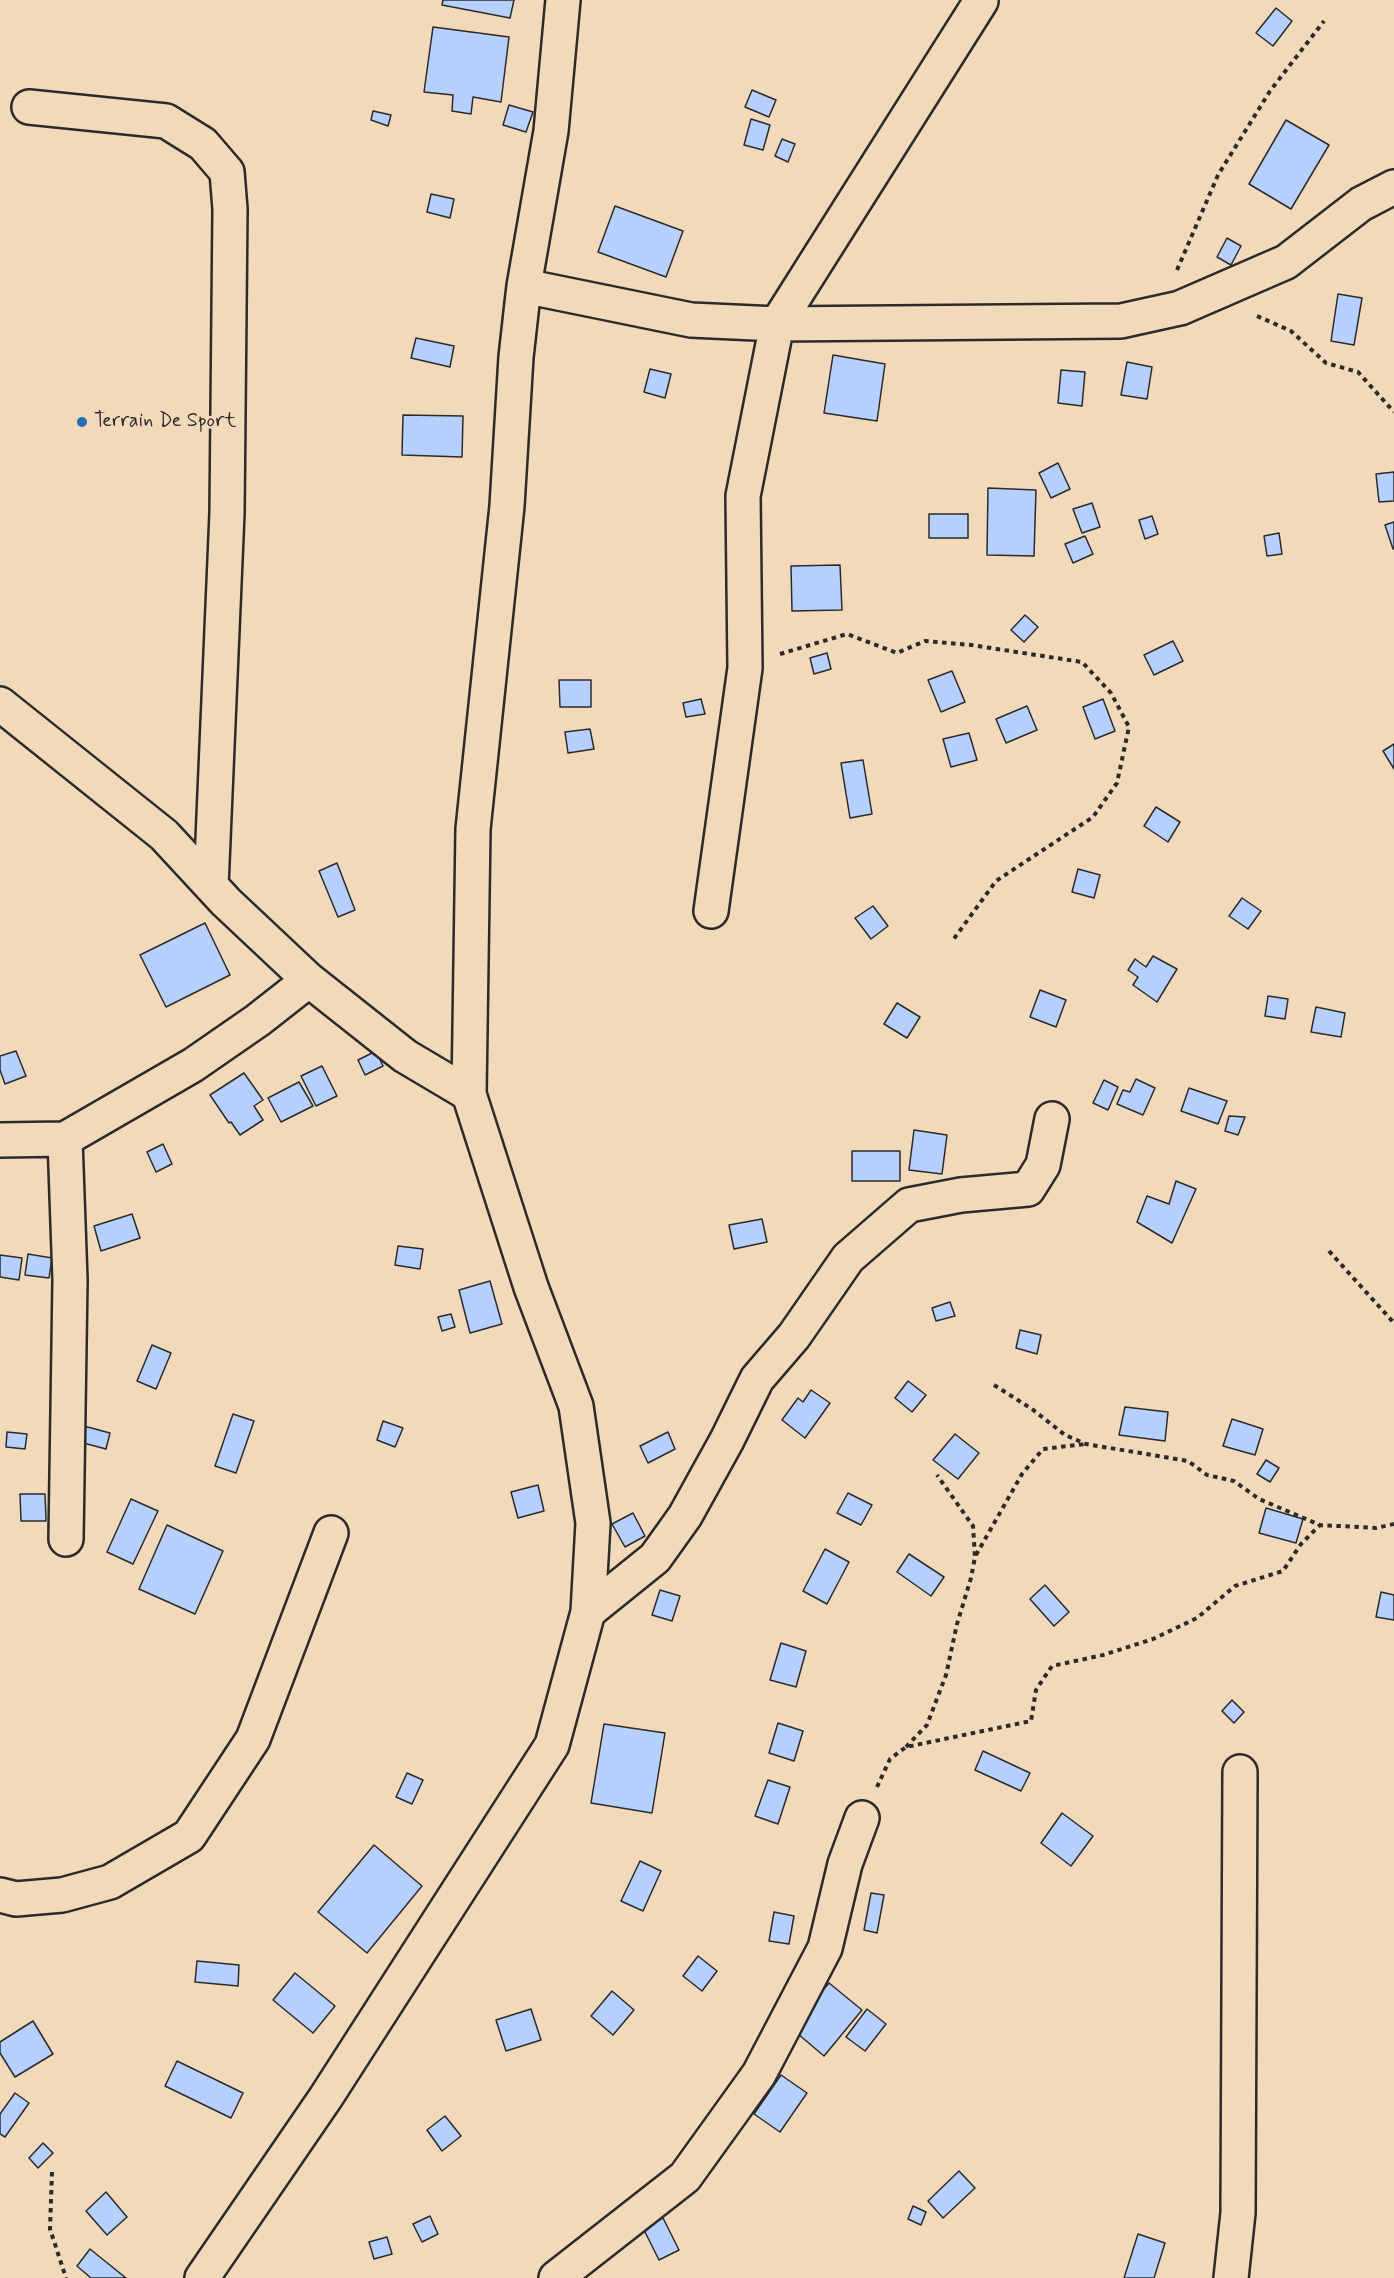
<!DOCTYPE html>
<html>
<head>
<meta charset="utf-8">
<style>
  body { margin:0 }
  canvas { display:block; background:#f2d9b9 }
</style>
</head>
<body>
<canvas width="1394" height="2278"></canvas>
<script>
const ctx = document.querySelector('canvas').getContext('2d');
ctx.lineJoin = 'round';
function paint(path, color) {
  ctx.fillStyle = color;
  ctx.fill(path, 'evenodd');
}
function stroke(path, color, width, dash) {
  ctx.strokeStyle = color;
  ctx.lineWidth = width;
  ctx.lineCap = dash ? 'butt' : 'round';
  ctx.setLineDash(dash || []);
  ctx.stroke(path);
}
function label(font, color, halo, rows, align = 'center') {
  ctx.font = font + ' Mynerve,sans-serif';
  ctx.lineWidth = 5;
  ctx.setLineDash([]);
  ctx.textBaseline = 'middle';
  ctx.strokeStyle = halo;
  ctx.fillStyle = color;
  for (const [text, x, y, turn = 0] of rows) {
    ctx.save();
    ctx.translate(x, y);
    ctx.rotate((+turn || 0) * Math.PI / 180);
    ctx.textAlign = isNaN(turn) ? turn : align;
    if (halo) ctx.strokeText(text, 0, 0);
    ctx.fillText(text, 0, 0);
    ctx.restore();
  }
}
const building = new Path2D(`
  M443,0H514L510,18L442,5Z
  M1276,8L1292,21L1273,46L1256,33Z
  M433,27L509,37L501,102L473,97L471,114L452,111L453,95L424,92Z
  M752,90L776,100L769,117L745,107Z
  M509,105L533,112L526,132L503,125Z
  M373,111L391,115L388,126L371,120Z
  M751,119L770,125L763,150L744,145Z
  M1286,120L1329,145L1291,209L1249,184Z
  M782,139L795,144L788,162L775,156Z
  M431,194L454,199L450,218L427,212Z
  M615,206L683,231L666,277L598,252Z
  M1227,238L1241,246L1231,265L1217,257Z
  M1338,294L1362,298L1354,345L1331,341Z
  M416,338L454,346L450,367L411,358Z
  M833,355L885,364L877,421L824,413Z
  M1127,362L1152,367L1147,399L1121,395Z
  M650,369L671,374L665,398L644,392Z
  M1061,370L1085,372L1082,406L1058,403Z
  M403,415L463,416L462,457L402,455Z
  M1058,463L1070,489L1051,498L1039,473Z
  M1394,472V501L1379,502L1376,474Z
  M988,488L1036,490L1034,556L987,555Z
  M1092,503L1100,527L1082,533L1073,509Z
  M929,514H968V538H929Z
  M1152,516L1158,534L1145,539L1139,520Z
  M1394,522V549H1393L1385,525Z
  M1279,533L1282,554L1267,556L1264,536Z
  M1085,536L1093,554L1073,563L1065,544Z
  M840,565L842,610L792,611L791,566Z
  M1025,615L1038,627L1024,642L1011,630Z
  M1173,641L1183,661L1154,675L1144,655Z
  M827,653L831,669L814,674L810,658Z
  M952,671L965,702L941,712L928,680Z
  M559,680H591V707H560Z
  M701,699L705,714L686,717L683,703Z
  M1103,699L1115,731L1095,739L1083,707Z
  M1027,706L1037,730L1006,743L996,719Z
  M590,729L594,749L568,753L565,732Z
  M969,733L977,760L951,767L943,739Z
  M1394,744V769L1383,751Z
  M863,760L872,814L850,818L841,763Z
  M1156,807L1180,822L1168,842L1144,826Z
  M337,863L355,910L338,917L319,871Z
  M1078,869L1100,875L1094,898L1072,892Z
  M1242,898L1261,911L1248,929L1229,916Z
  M873,906L888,926L871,939L855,918Z
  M205,923L230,975L166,1007L140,955Z
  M1153,956L1177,969L1157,1002L1133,985L1138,977L1128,970L1135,959L1146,967Z
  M1040,990L1066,1000L1056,1027L1030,1017Z
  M1268,996L1288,999L1285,1019L1265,1016Z
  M897,1003L920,1017L907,1038L884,1024Z
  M1316,1007L1345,1013L1341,1037L1311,1032Z
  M16,1051L26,1076L5,1084L0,1070V1056Z
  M376,1051L383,1066L365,1075L358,1060Z
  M322,1066L337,1096L316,1106L301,1076Z
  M244,1073L263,1100L254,1106L263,1120L240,1135L231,1122L229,1123L210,1095Z
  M1136,1079L1155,1088L1143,1115L1117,1104L1123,1090L1130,1092Z
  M1104,1080L1118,1087L1108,1110L1093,1103Z
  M299,1082L313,1106L281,1122L268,1098Z
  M1189,1088L1227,1101L1218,1124L1181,1111Z
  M1229,1116L1245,1117L1238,1135L1225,1131Z
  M914,1130L947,1135L942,1174L909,1170Z
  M163,1144L172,1164L156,1172L147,1152Z
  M852,1151H900V1181H852Z
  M1176,1181L1196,1189L1172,1243L1137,1222L1147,1196L1169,1204Z
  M132,1214L140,1238L101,1251L94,1226Z
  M762,1219L767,1242L734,1249L729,1225Z
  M398,1246L423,1249L420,1269L395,1265Z
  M28,1254L52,1258L49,1278L25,1275Z
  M0,1255L22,1258L19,1280L0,1277Z
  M490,1281L502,1324L470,1333L459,1290Z
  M950,1302L955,1316L936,1321L932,1308Z
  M451,1314L455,1327L442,1331L438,1317Z
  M1020,1330L1041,1335L1037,1354L1016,1348Z
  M152,1345L171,1353L156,1389L137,1381Z
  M908,1381L926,1395L912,1412L895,1398Z
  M811,1390L830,1403L805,1438L782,1420L798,1398L803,1402Z
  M1125,1407L1168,1412L1165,1441L1119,1435Z
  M233,1414L254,1421L236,1473L215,1466Z
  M1232,1419L1263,1429L1255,1455L1223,1446Z
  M383,1421L403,1428L395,1447L377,1440Z
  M80,1425L110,1433L106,1449L76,1441Z
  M7,1432L27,1434L25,1449L6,1447Z
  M668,1432L675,1449L648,1463L640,1446Z
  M955,1434L979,1453L958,1479L933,1460Z
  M1266,1460L1279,1468L1270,1482L1257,1474Z
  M538,1485L544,1511L518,1518L511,1492Z
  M848,1493L872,1505L861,1525L837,1513Z
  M20,1494H45L46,1521H21Z
  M131,1499L158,1511L133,1564L107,1552Z
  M1266,1508L1303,1519L1296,1543L1259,1533Z
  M633,1513L645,1536L625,1547L612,1524Z
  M167,1525L223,1551L195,1614L139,1589Z
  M825,1549L849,1562L827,1604L803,1591Z
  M909,1554L944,1577L931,1596L897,1572Z
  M1045,1585L1069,1612L1054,1626L1030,1599Z
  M660,1590L680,1596L672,1621L652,1615Z
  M1381,1592L1394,1595V1620L1376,1617Z
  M781,1643L806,1651L796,1687L770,1680Z
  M1232,1700L1244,1712L1234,1723L1222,1711Z
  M778,1723L803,1731L794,1761L769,1753Z
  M604,1724L665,1733L652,1813L591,1803Z
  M983,1751L1030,1773L1021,1791L975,1770Z
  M407,1773L423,1780L412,1804L396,1797Z
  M768,1780L790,1787L778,1824L755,1816Z
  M1062,1813L1093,1836L1071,1866L1041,1843Z
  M374,1845L422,1886L367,1953L318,1912Z
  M640,1861L661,1871L643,1911L621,1901Z
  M871,1893L884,1895L877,1933L864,1930Z
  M774,1912L794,1916L789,1944L769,1941Z
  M698,1956L717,1971L702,1991L683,1976Z
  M197,1961L239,1965L238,1986L195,1982Z
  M295,1973L335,2006L313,2033L273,2000Z
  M829,1983L862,2010L824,2056L791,2028Z
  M612,1991L634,2010L613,2035L591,2016Z
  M531,2009L541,2040L506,2051L496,2020Z
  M867,2009L886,2024L865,2051L846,2037Z
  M33,2021L53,2054L15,2077L0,2053V2042Z
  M177,2061L243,2093L231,2118L165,2086Z
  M781,2075L807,2093L780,2132L754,2114Z
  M15,2093L29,2103L5,2137L0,2134V2114Z
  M445,2116L461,2136L442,2151L427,2130Z
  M43,2143L53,2153L38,2168L29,2158Z
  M959,2171L975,2188L943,2218L928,2201Z
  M106,2192L127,2217L107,2235L86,2211Z
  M913,2206L926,2212L921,2225L908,2219Z
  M430,2216L438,2234L422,2242L413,2224Z
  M663,2218L679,2250L659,2260L643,2228Z
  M1138,2234L1165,2243L1154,2278H1124Z
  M387,2237L392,2254L374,2259L369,2242Z
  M90,2249L126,2278H91L77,2266Z`);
paint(building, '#b6d0fe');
stroke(building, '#2b2b2b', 1.5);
const street = new Path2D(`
  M29,107L166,121L203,144L227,172L230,209L227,513L211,886
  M524,286L691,320L777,324L1121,321L1180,308L1286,262L1361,204L1394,187
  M0,704L164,835L226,902L309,980L405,1056L469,1094
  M711,911L745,668L743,496L777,324L981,1
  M0,1140L65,1139
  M66,1539L70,1280L65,1139L193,1065L258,1020L309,980
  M588,1612L655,1558L685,1516L727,1440L757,1379L794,1336L848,1258L909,1205L961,1195L1028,1189L1043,1165L1052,1119
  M0,1895L16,1899L62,1895L110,1882L189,1836L253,1739L331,1533
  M202,2278L326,2097L552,1745L588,1612L593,1523L576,1406L531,1287L469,1094L473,829L507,506L516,357L524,286L551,131L563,0
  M556,2278L685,2177L759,2074L825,1948L845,1864L862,1818
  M1231,2278L1238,2213L1240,1772`);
stroke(street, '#2b2b2b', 38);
stroke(new Path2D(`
  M1177,270L1218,175L1270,91L1324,21
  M1257,316L1291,331L1326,363L1358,372L1394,412
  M780,654L847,634L897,653L925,641L971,645L1082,662L1111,693L1129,727L1117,783L1093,817L996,881L953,940
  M1329,1251L1394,1323
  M994,1385L1032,1409L1065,1435L1086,1444L1188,1461L1207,1475L1234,1481L1259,1499L1320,1525L1376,1528L1394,1524
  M976,1555L1022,1474L1043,1449L1085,1444
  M906,1747L927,1725L946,1675L957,1624L971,1578L975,1557L973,1526L937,1475
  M877,1787L890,1759L906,1747L1031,1721L1036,1690L1052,1666L1103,1655L1153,1639L1197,1618L1235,1586L1283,1571L1301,1544L1320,1525
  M52,2172L50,2229L66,2278`), '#2b2b2b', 4, [4.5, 4.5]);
stroke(street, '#f2d9b9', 33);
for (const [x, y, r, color] of [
  [82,422,6,"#1f6fb2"]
]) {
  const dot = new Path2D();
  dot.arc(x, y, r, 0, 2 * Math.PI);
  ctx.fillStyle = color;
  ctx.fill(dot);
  stroke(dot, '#f2d9b9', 2);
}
label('20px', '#2b2b2b', '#f2d9b9', [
  ["Terrain De Sport",94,422]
], 'left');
</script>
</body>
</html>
